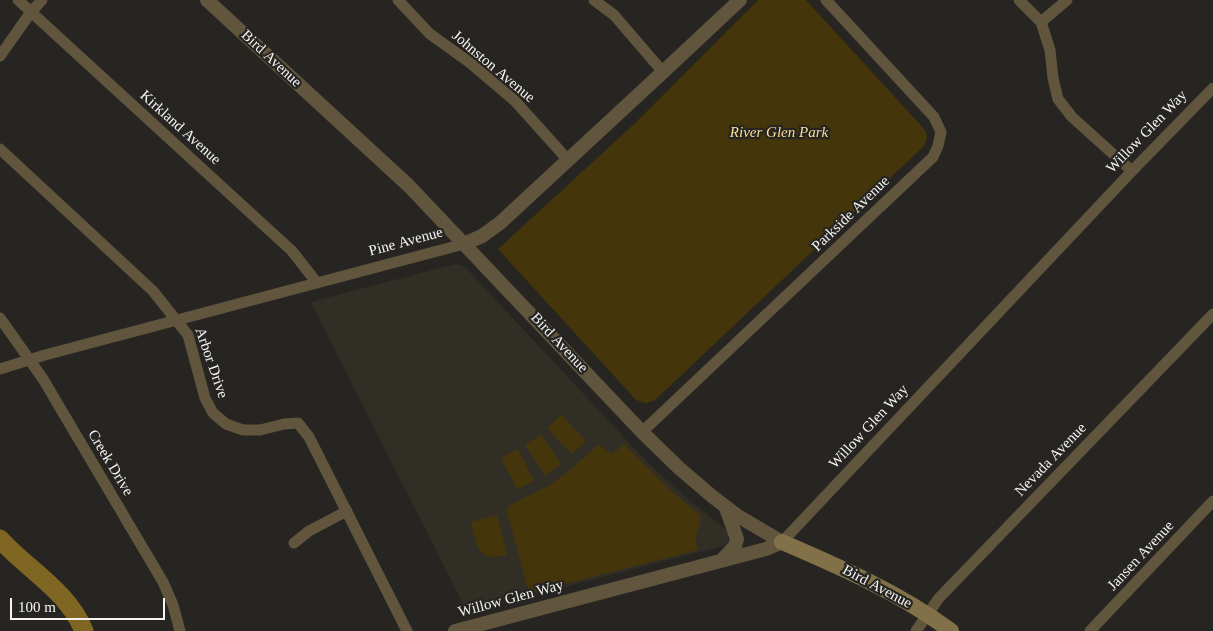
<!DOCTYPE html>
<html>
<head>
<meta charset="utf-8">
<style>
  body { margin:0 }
  #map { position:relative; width:1213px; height:631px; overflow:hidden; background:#262522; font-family:"Times New Roman",serif }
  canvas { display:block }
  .scale { position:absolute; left:10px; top:598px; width:155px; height:22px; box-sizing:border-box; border:2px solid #f5f4f2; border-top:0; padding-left:6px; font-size:15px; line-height:18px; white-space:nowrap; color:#f5f4f2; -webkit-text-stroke:4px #262522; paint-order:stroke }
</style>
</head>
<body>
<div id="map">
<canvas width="1213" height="631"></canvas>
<div class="scale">100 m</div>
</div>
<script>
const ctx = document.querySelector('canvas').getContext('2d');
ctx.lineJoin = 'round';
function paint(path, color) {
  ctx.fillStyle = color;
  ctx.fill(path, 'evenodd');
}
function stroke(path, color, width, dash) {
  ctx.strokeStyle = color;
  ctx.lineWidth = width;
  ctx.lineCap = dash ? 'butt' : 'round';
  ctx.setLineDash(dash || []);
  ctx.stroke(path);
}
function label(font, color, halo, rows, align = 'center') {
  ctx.font = font + ' "Times New Roman",serif';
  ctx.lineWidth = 4.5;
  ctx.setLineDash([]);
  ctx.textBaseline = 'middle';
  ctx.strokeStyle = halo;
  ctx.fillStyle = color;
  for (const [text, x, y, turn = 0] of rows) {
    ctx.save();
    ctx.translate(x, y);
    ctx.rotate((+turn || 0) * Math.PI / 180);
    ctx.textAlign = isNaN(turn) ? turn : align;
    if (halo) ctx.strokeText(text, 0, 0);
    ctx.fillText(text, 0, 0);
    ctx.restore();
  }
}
paint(new Path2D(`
  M455,264L461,265L467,269L649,464L689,500L728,531V542L723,546L467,612L311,302Z`), '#312e26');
paint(new Path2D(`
  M758,0H806L926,131L927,138L924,146L654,401L645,403L636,400L498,249L633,125Z
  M561,415L586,441L572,454L547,428Z
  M541,435L561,464L545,475L525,445Z
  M624,444L670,490L699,514C703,523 698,527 696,536C695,540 697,545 698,550L529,593L507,512L508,507L512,504L550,485L565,474L598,445L612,454Z
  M518,449L534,481L517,489L501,458Z
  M497,515L507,555C477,563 477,546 471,522Z`), '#44350b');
stroke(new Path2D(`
  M0,539C28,570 68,591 84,631`), '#806623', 19);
stroke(new Path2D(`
  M18,0L292,251L317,283
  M398,0L430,34L469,62L515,101L568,160
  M594,0L614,15L663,72
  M1019,0L1041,22L1050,50L1053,78L1058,99L1072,117L1132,171
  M1041,22L1067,0
  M0,56L31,12L42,0
  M0,149L153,291L188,335L205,398L213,413L226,424L243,430H260L284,424L298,423L309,437L407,631
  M0,318L43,379L163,582L173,605L180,631
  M0,369L45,355L464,244
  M642,432L933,157L938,146L941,132L934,117L826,0
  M782,542L1132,171L1213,88
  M294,543L309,531L347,511
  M916,631L939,598L1213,314
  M1090,631L1213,501`), '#61563d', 11);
stroke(new Path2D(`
  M207,0L409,186L642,432L679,468L713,497L738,516L782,542
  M464,244L482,236L500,223L663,72L740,0
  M721,561L735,546L737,539L726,508
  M455,631L766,549L782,542`), '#61563d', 14);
stroke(new Path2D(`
  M782,542C840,567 900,593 951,631`), '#827148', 16);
label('15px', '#f5f4f2', '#262522', [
  ["Bird Avenue",271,59,43],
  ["Johnston Avenue",493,67,40],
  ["Kirkland Avenue",180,128,42],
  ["Willow Glen Way",1147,132,-46],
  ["Parkside Avenue",851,214,-44],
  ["Pine Avenue",406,242,-15],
  ["Bird Avenue",559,343,47],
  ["Arbor Drive",211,363,71],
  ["Willow Glen Way",869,427,-47],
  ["Nevada Avenue",1051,460,-46],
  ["Creek Drive",110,463,59],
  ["Jansen Avenue",1141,556,-47],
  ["Bird Avenue",877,587,28],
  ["Willow Glen Way",511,599,-15]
]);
label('italic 15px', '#fddf97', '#262522', [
  ["River Glen Park",779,133]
]);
</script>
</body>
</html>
